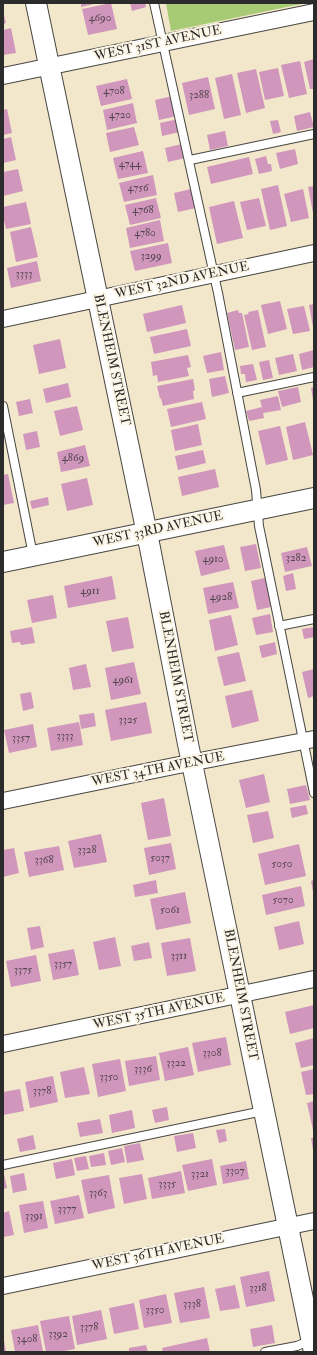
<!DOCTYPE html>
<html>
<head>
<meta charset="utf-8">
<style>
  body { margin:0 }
  #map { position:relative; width:317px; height:1355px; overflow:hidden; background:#f2e7cb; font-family:"IM FELL Double Pica",serif }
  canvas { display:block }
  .frame { position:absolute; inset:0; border:4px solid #2b2b2b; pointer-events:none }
</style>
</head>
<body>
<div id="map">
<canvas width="317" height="1355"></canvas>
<div class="frame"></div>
</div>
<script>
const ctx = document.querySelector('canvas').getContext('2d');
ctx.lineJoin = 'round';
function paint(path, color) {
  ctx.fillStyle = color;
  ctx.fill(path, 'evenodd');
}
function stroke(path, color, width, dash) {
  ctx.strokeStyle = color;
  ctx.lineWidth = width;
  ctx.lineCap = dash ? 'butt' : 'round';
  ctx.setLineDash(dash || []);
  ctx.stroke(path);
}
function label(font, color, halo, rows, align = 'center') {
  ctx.font = font + ' "IM FELL Double Pica",serif';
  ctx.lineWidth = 4;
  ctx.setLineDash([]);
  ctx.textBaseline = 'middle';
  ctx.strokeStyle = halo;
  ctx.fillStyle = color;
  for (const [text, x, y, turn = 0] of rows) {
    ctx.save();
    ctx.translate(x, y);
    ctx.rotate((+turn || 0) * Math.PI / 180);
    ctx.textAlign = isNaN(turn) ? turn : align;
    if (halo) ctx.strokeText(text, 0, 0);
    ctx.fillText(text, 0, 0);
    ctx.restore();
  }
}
paint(new Path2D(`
  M166,3H306L171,31Z`), '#a7ca74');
paint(new Path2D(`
  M81,3H94V4L81,7Z
  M111,3L117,29L88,35L82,9Z
  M130,3H145L146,7L132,11Z
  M3,12L6,23L3,24Z
  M11,28L16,53L3,55V30Z
  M314,59V89H310L304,62Z
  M300,61L307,94L289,98L281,65Z
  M278,68L284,96L265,100L259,72Z
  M256,69L265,108L246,113L237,73Z
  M232,74L241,115L224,119L215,78Z
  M208,77L215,109L189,115L182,83Z
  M127,79L132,99L101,106L96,86Z
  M173,96L177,116L159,120L155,100Z
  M133,103L137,123L107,130L103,110Z
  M7,109L12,133L3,135V110Z
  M310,112L314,127L297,131L294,116Z
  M178,119L180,132L162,136L160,123Z
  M278,120L281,132L273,134L270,121Z
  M134,127L139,145L110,152L106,133Z
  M225,131L228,146L210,150L207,135Z
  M11,137L16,160L3,163V139Z
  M182,144L185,158L168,162L165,148Z
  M295,149L298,164L280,169L276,153Z
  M143,151L148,173L118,179L113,158Z
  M266,156L268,164H271L272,171L259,174L255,159Z
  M249,157L253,174L211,184L207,167Z
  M18,169L23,191L3,196V172Z
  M153,175L157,195L124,202L119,183Z
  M278,185L287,226L270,230L261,189Z
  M314,186V213H313L308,187Z
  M191,189L196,208L178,212L174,193Z
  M303,189L309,218L291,222L284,194Z
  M156,198L161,218L130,225L125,205Z
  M259,198L266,226L247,230L240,202Z
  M234,201L243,238L217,244L209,207Z
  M26,202L31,224L6,229L3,216V207Z
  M160,220L164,241L130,248L126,228Z
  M31,227L38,257L16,262L10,232Z
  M168,243L172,263L135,271L130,251Z
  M37,261L41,281L11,288L7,268Z
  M280,301L287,329L268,334L261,305Z
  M314,304V327H313L309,305Z
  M182,305L186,323L147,332L143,314Z
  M304,306L310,331L293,334L287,309Z
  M238,310L239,313H242L249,347L235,350L227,313Z
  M258,310L266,347L252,350L244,315L249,314L248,312Z
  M187,329L191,346L154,354L150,337Z
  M60,339L66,368L39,374L33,345Z
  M314,350V367L302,370L299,354Z
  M221,352L224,370L207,373L203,356Z
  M293,354L297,371L279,375L275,358Z
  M188,355L191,367L187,368L189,376L158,382L157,375L153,376L151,362Z
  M269,360L273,378L263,380L259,362Z
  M253,364L257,380L246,382L245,374H241L240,366Z
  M225,376L229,393L212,397L209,379Z
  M193,379L195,390L193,391L194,399L163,406L161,398L160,399L157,386Z
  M68,383L71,397L46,403L43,389Z
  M298,387L301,402L282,407L278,391Z
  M314,387V400H313L311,388Z
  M278,396L281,410L263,413L264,418L249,421L246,411L262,407L260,400Z
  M30,399L33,413L19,416L16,402Z
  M202,402L206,419L171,427L167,409Z
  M77,406L83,430L60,436L54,411Z
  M305,422L313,455L293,460L286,427Z
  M198,424L202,445L175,451L171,430Z
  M280,426L288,460L266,465L258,431Z
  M37,431L40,447L26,450L23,434Z
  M85,445L90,466L61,472L57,452Z
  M203,450L206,463L178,470L175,456Z
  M215,469L219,487L182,496L178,477Z
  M8,474L14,503L3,505V475Z
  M87,478L93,505L67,511L61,484Z
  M48,497L49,505L32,509L30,501Z
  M256,544L261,568L245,571L240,547Z
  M224,545L230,569L201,576L195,551Z
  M307,547L312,566L285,572L281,553Z
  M293,573L296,589L286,591L283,576Z
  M112,576L116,599L68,608L64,586Z
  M265,578L271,607L257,610L251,581Z
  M233,582L239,608L208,614L203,588Z
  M53,595L57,618L32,623L27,600Z
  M270,614L273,632L256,635L252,618Z
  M231,615L238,645L215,651L209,620Z
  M128,617L134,648L112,652L106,621Z
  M32,627L35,643L21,645L20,642L12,643L10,631Z
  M314,627V637L304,639L302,629Z
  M275,642L277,654L262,658L259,646Z
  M239,652L246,681L224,686L217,657Z
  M134,662L141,694L111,700L105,668Z
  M86,664L91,687L73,690L69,668Z
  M314,669V696L308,698L302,672Z
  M252,690L259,721L232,728L225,696Z
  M31,692L34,708L23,711L20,694Z
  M146,702L152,733L111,741L105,710Z
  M94,713L96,726L81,729L79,715Z
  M79,722L83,745L51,751L47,728Z
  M33,724L37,747L9,753L4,730Z
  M264,774L270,802L246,808L239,780Z
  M306,785L310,800L290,804L287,789Z
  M164,798L171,836L148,840L141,803Z
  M306,805L308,814L292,818L290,808Z
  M268,811L274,838L253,843L247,815Z
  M101,834L107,862L74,868L68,841Z
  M171,843L176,869L149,875L144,848Z
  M299,844L306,876L265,885L258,854Z
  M59,846L64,870L29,877L24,852Z
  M14,848L19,873L3,877V850Z
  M156,880L158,893L135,897L133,885Z
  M314,880V892H313L311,881Z
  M301,886L305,906L266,915L262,895Z
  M185,892L191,923L156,930L150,899Z
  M299,921L304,944L279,950L274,927Z
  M40,926L44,947L31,950L27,928Z
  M115,937L121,966L99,970L93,942Z
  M190,938L196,971L167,976L161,943Z
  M149,942L152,958L134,961L131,946Z
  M74,949L79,975L53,980L48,954Z
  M36,955L41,981L11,987L6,961Z
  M314,1005V1028L290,1034L285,1012Z
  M226,1037L231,1065L198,1072L192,1043Z
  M314,1038V1065L301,1068L295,1043Z
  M188,1047L194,1075L165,1081L159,1053Z
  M156,1056L160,1080L129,1086L125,1061Z
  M120,1059L126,1091L98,1097L92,1064Z
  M84,1067L90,1094L65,1098L60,1072Z
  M314,1069V1094L306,1095L301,1072Z
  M53,1076L58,1102L30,1108L25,1082Z
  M20,1089L24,1111L3,1115V1092Z
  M314,1101V1130H313L307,1103Z
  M167,1107L169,1120L155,1123L152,1110Z
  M132,1110L135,1128L112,1133L109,1115Z
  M100,1119L103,1133L80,1137L77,1123Z
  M225,1129L227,1141L219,1143L216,1130Z
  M193,1133L196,1148L177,1152L174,1136Z
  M33,1135L36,1149L20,1152L17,1139Z
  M311,1138H314V1150H313Z
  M140,1143L144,1160L127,1163L124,1146Z
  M122,1148L125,1162L111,1165L108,1151Z
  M104,1153L106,1165L91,1167L89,1156Z
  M86,1156L89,1169L77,1171L74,1158Z
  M72,1159L75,1175L56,1179L53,1163Z
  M212,1159L217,1185L188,1191L182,1165Z
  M246,1161L249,1179L223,1184L220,1166Z
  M3,1170L7,1188L3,1189Z
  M181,1171L185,1193L152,1199L148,1178Z
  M24,1173L27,1190L13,1193L10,1176Z
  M142,1174L147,1199L124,1204L119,1178Z
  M109,1175L115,1208L88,1214L81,1180Z
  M79,1195L84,1218L55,1224L50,1201Z
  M43,1201L48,1228L24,1233L19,1205Z
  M9,1211L14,1235L3,1237V1213Z
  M269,1271L275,1301L246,1307L240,1277Z
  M235,1285L240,1308L220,1311L215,1289Z
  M204,1287L210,1318L180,1323L174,1293Z
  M166,1294L172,1323L144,1328L139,1300Z
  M134,1303L139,1329L114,1334L109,1308Z
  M101,1310L107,1339L77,1345L72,1316Z
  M69,1316L75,1349L58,1352H46L40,1321Z
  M38,1325L43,1351L35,1352H15L11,1330Z
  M272,1325L275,1343L253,1347L250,1329Z
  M207,1338L210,1352H163L162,1348Z
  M3,1340H4L6,1352H3Z
  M146,1345L148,1352H129V1348Z`), '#d096bb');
const service = new Path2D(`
  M154,3L218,293L256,490L259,526L314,793
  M190,160L314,134
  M237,393L314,377
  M3,406L33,555
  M279,626L314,619
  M3,1165L263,1111
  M265,1352L297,1346L311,1340`);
const minor = new Path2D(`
  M3,76L314,12
  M3,319L314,253
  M3,801L174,766L314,739
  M3,1044L314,979
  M3,1286L314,1221`);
const tertiary = new Path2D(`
  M36,3L150,548L188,744L314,1352
  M3,562L314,498`);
stroke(service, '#494743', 10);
stroke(minor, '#494743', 18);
stroke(tertiary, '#494743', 22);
stroke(service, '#fff', 8);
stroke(minor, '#fff', 16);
stroke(tertiary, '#fff', 20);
label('11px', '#54464f', null, [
  ["4690",100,19],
  ["4708",114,92],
  ["3288",199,96],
  ["4720",120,116],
  ["4744",130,165],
  ["4756",138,189],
  ["4768",143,211],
  ["4780",145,234],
  ["3299",151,257],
  ["3333",24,275],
  ["4869",73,459],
  ["3282",296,559],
  ["4910",213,560],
  ["4911",90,592],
  ["4928",221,598],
  ["4961",123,681],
  ["3325",128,721],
  ["3333",65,737],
  ["3357",21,739],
  ["3328",87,851],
  ["5037",160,859],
  ["3368",44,861],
  ["5050",282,865],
  ["5070",283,901],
  ["5061",170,911],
  ["3311",179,957],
  ["3357",63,965],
  ["3375",23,971],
  ["3308",212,1054],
  ["3322",176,1064],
  ["3336",143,1070],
  ["3350",109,1078],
  ["3378",42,1092],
  ["3307",235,1172],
  ["3321",200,1175],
  ["3335",167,1185],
  ["3363",98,1194],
  ["3377",67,1210],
  ["3391",34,1217],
  ["3318",258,1289],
  ["3338",192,1305],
  ["3350",155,1311],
  ["3378",89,1328],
  ["3392",58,1335],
  ["3408",27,1340]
]);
label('13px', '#2b2b2b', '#fcf5e5', [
  ["WEST 31ST AVENUE",158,44,-12],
  ["WEST 32ND AVENUE",182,281,-12],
  ["BLENHEIM STREET",111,360,78],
  ["WEST 33RD AVENUE",158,530,-12],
  ["BLENHEIM STREET",175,677,79],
  ["WEST 34TH AVENUE",158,770,-11],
  ["BLENHEIM STREET",240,995,79],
  ["WEST 35TH AVENUE",159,1012,-12],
  ["WEST 36TH AVENUE",158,1253,-12]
]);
</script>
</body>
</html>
